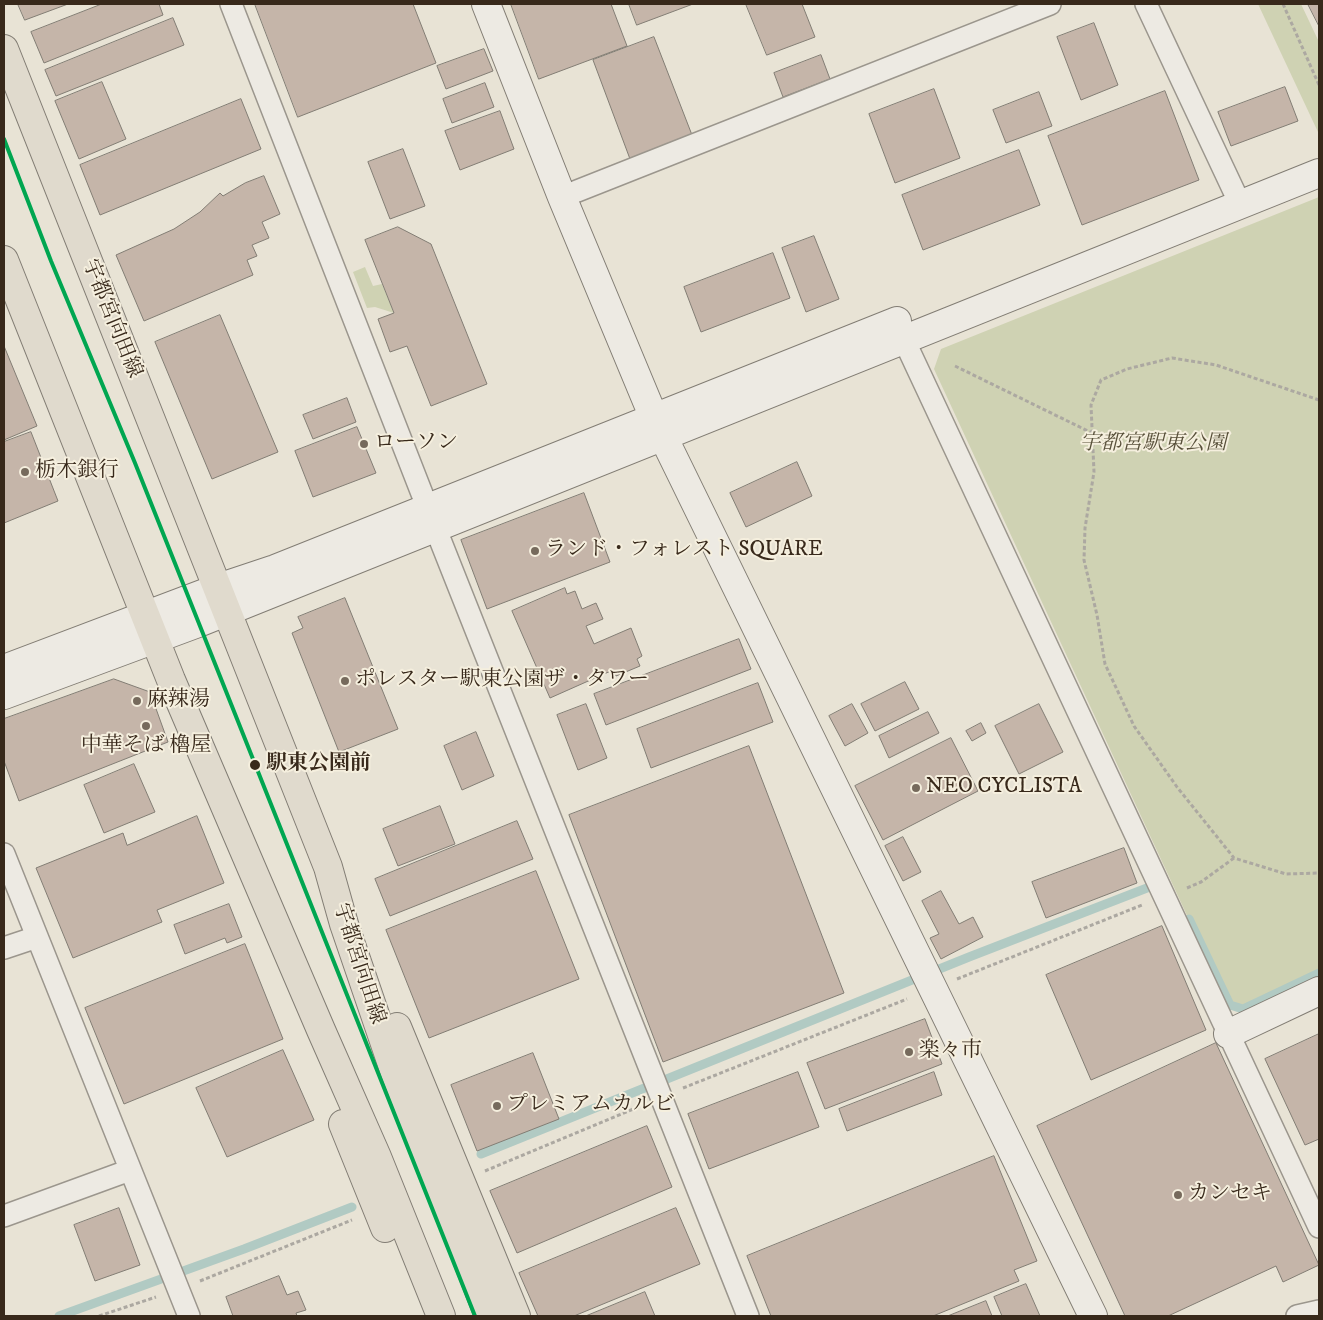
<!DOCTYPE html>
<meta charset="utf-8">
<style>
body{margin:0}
#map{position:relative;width:1323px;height:1320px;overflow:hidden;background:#e8e3d5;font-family:"IM FELL DW Pica",serif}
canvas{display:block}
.frame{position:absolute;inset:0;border:5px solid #38291b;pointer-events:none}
</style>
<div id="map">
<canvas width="1323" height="1320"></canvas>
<div class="frame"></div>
</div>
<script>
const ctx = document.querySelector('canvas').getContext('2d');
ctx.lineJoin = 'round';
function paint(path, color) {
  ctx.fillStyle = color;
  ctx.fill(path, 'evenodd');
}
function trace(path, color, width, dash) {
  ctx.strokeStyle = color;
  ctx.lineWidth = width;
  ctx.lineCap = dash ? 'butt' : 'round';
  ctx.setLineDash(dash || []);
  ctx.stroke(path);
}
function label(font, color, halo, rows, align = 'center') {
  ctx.font = font + ' "IM FELL DW Pica","Noto Serif JP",serif';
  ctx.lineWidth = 4;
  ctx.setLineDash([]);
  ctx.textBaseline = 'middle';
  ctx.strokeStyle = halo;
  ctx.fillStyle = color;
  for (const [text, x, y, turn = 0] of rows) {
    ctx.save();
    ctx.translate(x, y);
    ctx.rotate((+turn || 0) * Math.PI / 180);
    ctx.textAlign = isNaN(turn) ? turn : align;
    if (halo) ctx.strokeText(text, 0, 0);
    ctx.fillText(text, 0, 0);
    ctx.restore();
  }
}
paint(new Path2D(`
 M1258 4H1301L1319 42V131L1318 132Z
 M1319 197V971L1243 1007 1228 1004 934 369 941 349Z
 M365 267 373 286 382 284 394 313 375 307 367 308 353 272Z`), '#cfd2b3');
trace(new Path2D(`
 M1189 919 1230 1005 1243 1009 1319 973
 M481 1154 969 957 1147 888
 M59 1316 244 1249 352 1207`), '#b1cac3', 9);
const building = new Path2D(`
 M18 4H68L25 20Z
 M102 4H159L163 15 44 63 31 32Z
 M255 4H413L436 63 298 117Z
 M511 4H611L627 46 539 79Z
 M629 4H693L637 25Z
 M746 4H802L815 37 767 55Z
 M1308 4H1319V26Z
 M173 18 184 45 56 96 45 70Z
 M1094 23 1118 85 1081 100 1057 37Z
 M654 37 692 135 630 159 593 60Z
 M484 49 493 71 446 89 437 66Z
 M821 55 830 79 783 97 774 73Z
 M102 82 126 139 79 159 55 101Z
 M485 83 494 107 452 123 443 99Z
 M1285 87 1298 121 1231 146 1218 112Z
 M934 89 960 158 895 183 869 114Z
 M1165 91 1199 180 1082 225 1048 136Z
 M1039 92 1052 126 1006 143 993 110Z
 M241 99 261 149 100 215 80 165Z
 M500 111 514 149 460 170 445 131Z
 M403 149 425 206 390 219 368 162Z
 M1019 150 1040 205 923 250 902 195Z
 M264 176 280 214 262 222 269 238 252 245 257 256 247 260 253 275 144 321 116 255 174 229 200 212 220 193 223 196 245 183Z
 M398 227 431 244 487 384 431 406 407 346 390 352 378 319 394 313 365 240Z
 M814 236 839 299 806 312 782 248Z
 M773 253 790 298 701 332 684 287Z
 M220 315 278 452 212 479 155 342Z
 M4 346 37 426 4 440Z
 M347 398 356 422 313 439 303 415Z
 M357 427 376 473 313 497 295 451Z
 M31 432 58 501 4 523V442Z
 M797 462 812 496 746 527 730 493Z
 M584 493 610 562 487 609 461 540Z
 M565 588 567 594 575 591 582 609 596 603 603 619 586 626 594 644 631 628 642 656 637 659 640 666 616 676 613 670 550 698 512 611Z
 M345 598 398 729 339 752 292 633 303 628 298 617Z
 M739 639 751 669 606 725 594 694Z
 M114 679 150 692 168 742 19 801 4 761V719Z
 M905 682 919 709 875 731 861 704Z
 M758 683 773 722 651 768 637 729Z
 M586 704 607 758 578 770 557 715Z
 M852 704 868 733 845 746 829 716Z
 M1039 704 1063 752 1019 774 995 726Z
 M928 712 939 733 889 758 879 736Z
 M981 723 986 733 972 741 966 731Z
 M476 732 494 776 462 790 444 746Z
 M951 738 978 791 883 840 855 786Z
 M749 746 844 993 663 1062 569 815Z
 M134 764 155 812 104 833 84 785Z
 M440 806 455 844 398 866 383 829Z
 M197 816 224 883 157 910 162 922 73 958 36 868 123 833 127 845Z
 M517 821 533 859 390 916 375 879Z
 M903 837 921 872 903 881 885 846Z
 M1124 848 1137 883 1046 918 1032 882Z
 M536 871 579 979 429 1038 386 930Z
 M941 891 959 924 973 917 983 937 941 959 930 938 939 934 922 901Z
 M229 904 242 937 227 943 225 938 185 954 174 925Z
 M1162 926 1206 1030 1091 1080 1046 975Z
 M245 944 283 1039 124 1104 85 1008Z
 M925 1019 942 1064 825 1109 807 1063Z
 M1319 1034V1139L1305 1145 1265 1059Z
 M1216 1043 1319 1265 1283 1282 1276 1266 1168 1316H1125L1037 1126Z
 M283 1050 314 1120 227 1157 196 1088Z
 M533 1053 559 1119 477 1151 451 1085Z
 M798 1072 819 1127 709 1169 688 1114Z
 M934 1072 942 1095 847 1131 839 1109Z
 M647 1126 672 1187 517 1253 490 1191Z
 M994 1156 1037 1261 1014 1270 1019 1281 933 1316H771L747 1256Z
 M119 1208 140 1265 95 1281 74 1225Z
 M676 1208 700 1264 574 1316H538L519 1273Z
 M279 1276 287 1295 298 1291 306 1310 296 1313 297 1316H233L226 1297Z
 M1026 1284 1040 1316H1002L994 1297Z
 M645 1292 655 1316H586Z
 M986 1301 992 1316H948Z`);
paint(building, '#c5b5a9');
trace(building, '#827d74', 1);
const street = new Path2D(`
 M231 4 435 527 748 1316
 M1146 4 1240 204
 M562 197 1050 4
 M898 327 1319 1227
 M4 854 189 1316
 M4 948 37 937
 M4 1216 130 1170
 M1297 1316 1319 1311`);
const secondary = new Path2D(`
 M486 4 562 197 654 418 1093 1316
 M4 669 218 588 275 569 897 321
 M4 695 198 623 1319 173
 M1228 1034 1319 991`);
const primary = new Path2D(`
 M4 49 328 867 344 924 395 1073 489 1316
 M4 260 171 680 321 1030 377 1157 441 1316
 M397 1027 516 1316
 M343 1124 385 1228`);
trace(street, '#9b968d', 24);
trace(secondary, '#827d74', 30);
trace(primary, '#827d74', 30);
trace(new Path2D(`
 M1283 4 1319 85
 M955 366 1092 433
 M1319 400 1216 365 1172 358 1127 369 1101 380 1091 405 1094 472 1085 528 1084 560 1097 615 1105 664 1134 726 1177 787 1234 858 1286 874 1319 873
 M1187 888 1201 882 1234 858
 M957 979 1142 905
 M683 1088 907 999
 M485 1171 638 1107
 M200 1281 352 1220
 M99 1316 156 1297`), '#aca8a1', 3, [4, 2.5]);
trace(street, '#edeae3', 21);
trace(secondary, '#edeae3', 28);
trace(primary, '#e0dacd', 28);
trace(new Path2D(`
 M4 139 51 261 135 463 475 1316`), '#00a651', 4);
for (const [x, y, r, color] of [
 [364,444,5,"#766a5c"],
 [25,472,5,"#766a5c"],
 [535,551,5,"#766a5c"],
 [345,681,5,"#766a5c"],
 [137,701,5,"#766a5c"],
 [146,726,5,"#766a5c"],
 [255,765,6,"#38291b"],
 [916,788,5,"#766a5c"],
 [909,1052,5,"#766a5c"],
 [497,1106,5,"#766a5c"],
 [1178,1195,5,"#766a5c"]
]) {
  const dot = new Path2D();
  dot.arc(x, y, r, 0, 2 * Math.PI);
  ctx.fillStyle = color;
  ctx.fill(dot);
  trace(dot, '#f5efde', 2);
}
label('21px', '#38291b', '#f5efde', [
 ["宇都宮向田線",111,319,68],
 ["宇都宮向田線",358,964,72]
]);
label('21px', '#38291b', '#f5efde', [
 ["ローソン",374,444],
 ["栃木銀行",35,472],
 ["ランド・フォレスト SQUARE",545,551],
 ["ポレスター駅東公園ザ・タワー",355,681],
 ["麻辣湯",147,701],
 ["中華そば 櫓屋",146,747,"center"],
 ["NEO CYCLISTA",926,788],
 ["楽々市",919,1052],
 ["プレミアムカルビ",507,1106],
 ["カンセキ",1188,1195]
], 'left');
label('italic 21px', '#58503a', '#f5efde', [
 ["宇都宮駅東公園",1153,445]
]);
label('bold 21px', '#38291b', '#f5efde', [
 ["駅東公園前",266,765]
], 'left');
</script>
